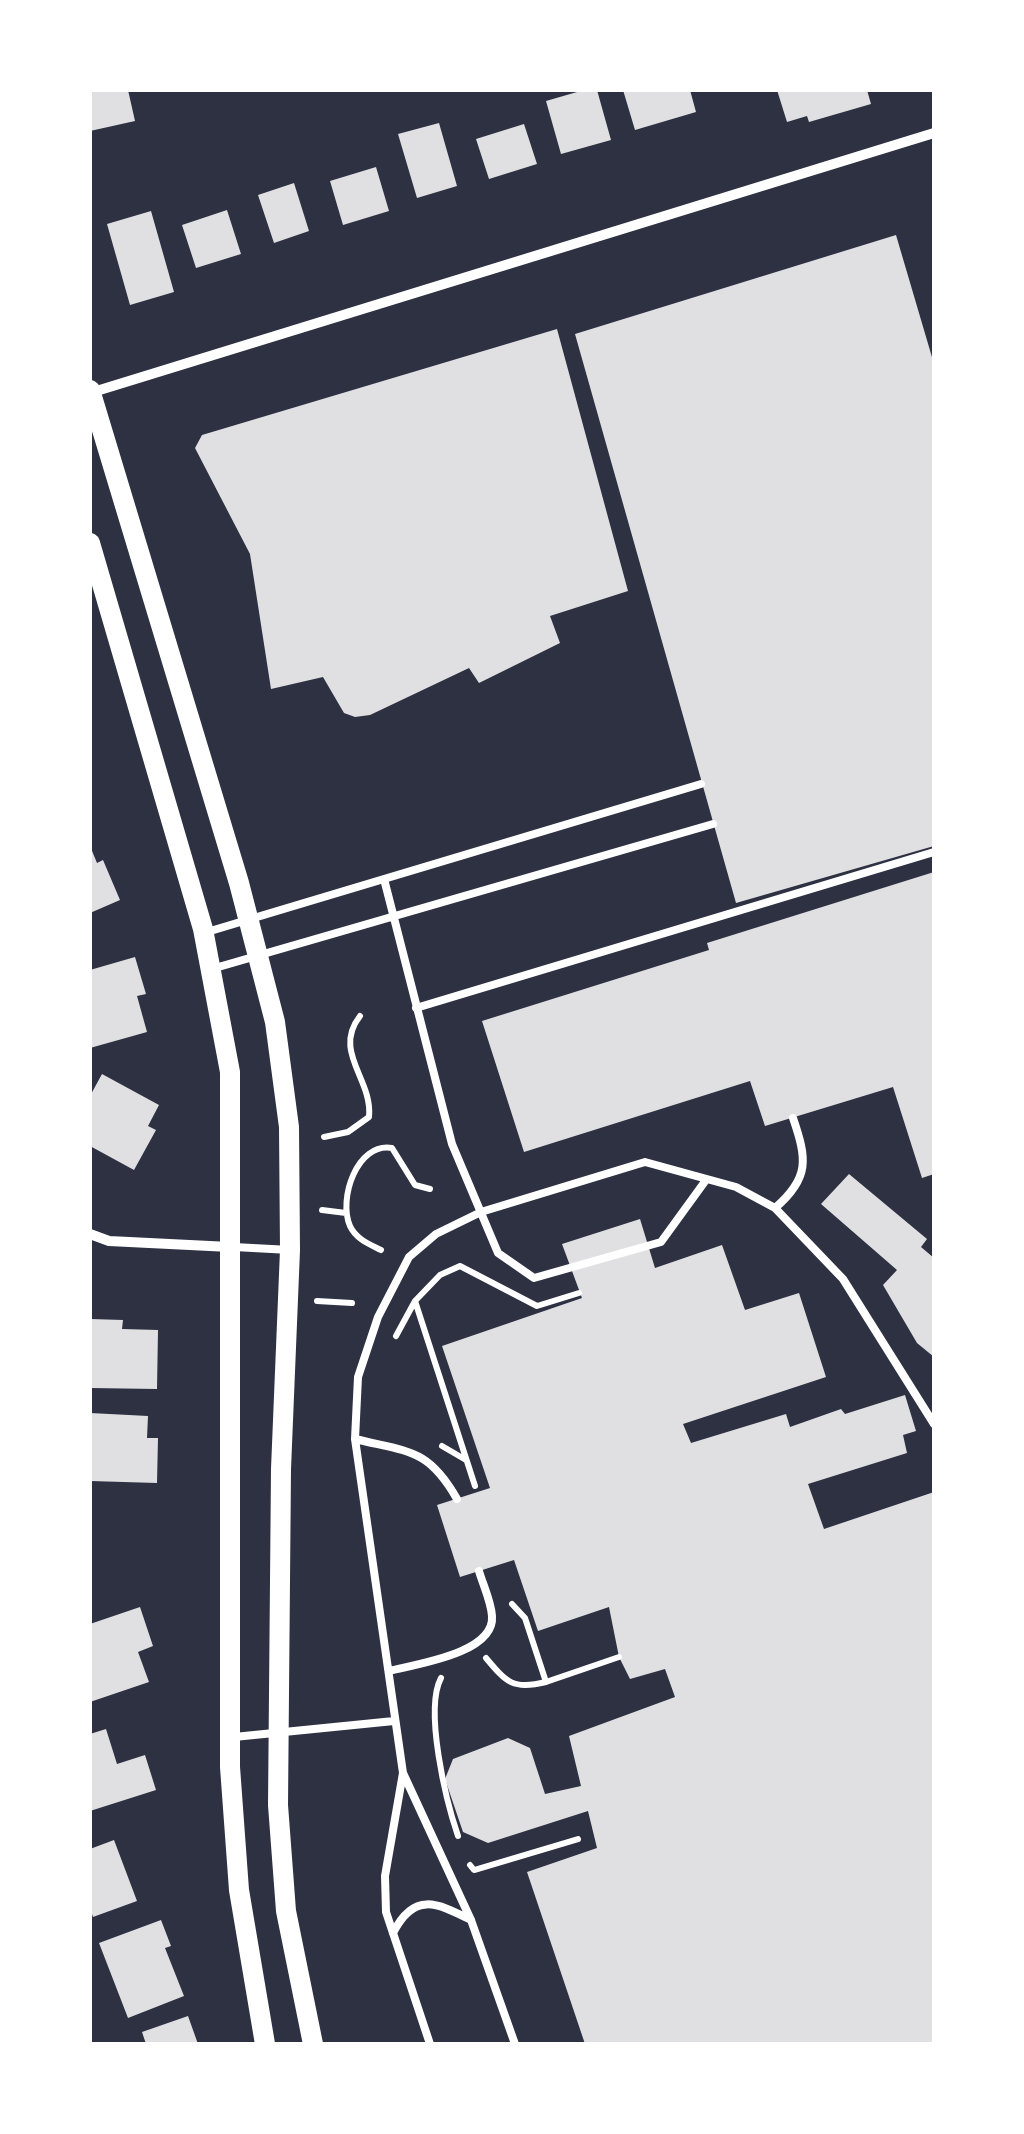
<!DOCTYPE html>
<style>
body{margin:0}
#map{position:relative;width:1024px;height:2134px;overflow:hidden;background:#2d3142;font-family:"IBM Plex Sans",sans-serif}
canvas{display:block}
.frame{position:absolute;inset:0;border:92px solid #fff;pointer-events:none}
</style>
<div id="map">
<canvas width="1024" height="2134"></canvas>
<div class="frame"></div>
</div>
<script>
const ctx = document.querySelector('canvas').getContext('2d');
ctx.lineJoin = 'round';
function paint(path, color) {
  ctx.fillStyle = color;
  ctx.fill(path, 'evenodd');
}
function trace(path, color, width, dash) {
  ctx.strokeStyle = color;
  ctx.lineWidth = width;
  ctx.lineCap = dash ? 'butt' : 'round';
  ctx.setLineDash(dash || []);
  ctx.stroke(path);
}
paint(new Path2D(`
 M90 90H128L135 121 90 131Z
 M584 90H597L611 140 561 154 546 101Z
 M623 90H690L696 112 635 130Z
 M777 90H867L871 104 809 122 807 116 787 122Z
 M439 123 457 186 417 198 398 134Z
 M524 124 537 164 489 179 476 139Z
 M376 167 389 211 343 225 330 181Z
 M294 183 309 231 274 243 258 195Z
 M227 210 241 254 196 268 182 225Z
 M151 211 174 292 130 305 107 224Z
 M896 235 934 364V846L736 903 575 334Z
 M557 329 628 591 550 616 560 643 479 683 469 668 370 715 355 717 344 713 323 677 271 689 250 554 195 448 202 435Z
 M90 846 97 863 103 860 120 900 90 913Z
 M934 872V1174L922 1178 893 1087 765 1126 750 1081 524 1152 482 1021 709 950 707 943Z
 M135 957 146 994 137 996 147 1032 90 1048V970Z
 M102 1074 159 1105 148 1126 156 1130 134 1170 90 1146V1096Z
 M849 1174 927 1239 921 1247 934 1258V1357L917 1343 883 1285 897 1270 821 1204Z
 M640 1219 655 1268 722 1245 745 1310 799 1293 826 1377 683 1424 691 1443 786 1414 790 1427 841 1409 845 1414 905 1395 916 1431 903 1435 907 1453 808 1484 824 1529 934 1492V2044H585L527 1872 597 1848 588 1811 488 1843 463 1832 445 1779 453 1759 508 1738 530 1748 545 1794 581 1786 569 1736 675 1697 665 1669 630 1679 619 1657 609 1607 538 1631 514 1560 460 1577 437 1505 490 1488 442 1346 582 1298 562 1244Z
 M90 1319 123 1320 122 1329 158 1330 157 1389 90 1388Z
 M90 1413 148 1416 147 1438H158L157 1483 90 1481Z
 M140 1607 153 1646 138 1652 149 1682 90 1702V1624Z
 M106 1729 117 1764 145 1755 156 1790 90 1811V1734Z
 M114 1840 137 1901 93 1917 90 1908V1849Z
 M161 1920 171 1946 165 1948 184 1996 128 2018 99 1943Z
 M188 2016 198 2044H146L142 2032Z`), '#e0e0e3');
trace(new Path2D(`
 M324 1137 348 1132 369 1117C373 1079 332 1052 360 1016
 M322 1210 346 1213
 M381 1250C369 1244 356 1239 350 1226 338 1199 357 1142 392 1148L415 1185 430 1189
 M317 1301 352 1303
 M396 1336 415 1301
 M442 1446 466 1460
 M475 1486 415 1301 440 1275 460 1266 537 1306 579 1293
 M512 1604 525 1618 546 1682 619 1657
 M486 1658C507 1683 513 1690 546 1682
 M441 1678C424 1710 446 1801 458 1836
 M470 1865 474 1870 578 1839`), '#fff', 6);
trace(new Path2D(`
 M384 879 452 1144 498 1253 534 1278 661 1242 706 1180
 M207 932 701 784
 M215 968 713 824
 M416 1008 934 852
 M775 1208C810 1178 807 1159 793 1118
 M234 1247 290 1250
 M355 1439C408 1452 428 1448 457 1499
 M389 1671C417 1664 495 1653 492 1616 491 1601 483 1585 479 1571
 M234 1737 394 1721
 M403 1773 385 1876 386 1912 430 2044
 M393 1933C414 1891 437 1903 471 1920
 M515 2044 471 1920 403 1773 355 1439 358 1377 378 1317 409 1257 436 1234 481 1212 645 1162 736 1187 775 1208 843 1279 934 1424`), '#fff', 8);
trace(new Path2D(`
 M90 393 934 133
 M90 1234 109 1241 230 1247`), '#fff', 10);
trace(new Path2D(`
 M90 390 239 883 275 1022 289 1127 290 1250 281 1469 278 1805 286 1911 313 2044
 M90 543 203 929 230 1072V1767L239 1890 265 2044`), '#fff', 20);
</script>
